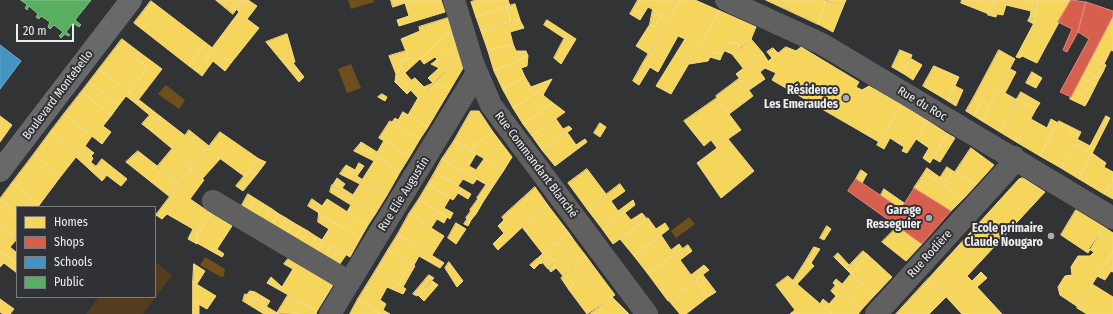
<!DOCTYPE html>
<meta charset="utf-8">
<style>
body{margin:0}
#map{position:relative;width:1113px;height:314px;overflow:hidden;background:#323334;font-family:"Fira Sans Condensed",sans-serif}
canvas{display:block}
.legend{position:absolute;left:16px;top:206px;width:140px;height:92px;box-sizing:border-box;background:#313235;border:1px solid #7c7c7f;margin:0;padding:5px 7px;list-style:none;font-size:12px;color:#ececee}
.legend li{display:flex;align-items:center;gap:8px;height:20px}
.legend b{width:20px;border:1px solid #7c7c7f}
.scale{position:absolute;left:16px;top:24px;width:58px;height:18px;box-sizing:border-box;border:2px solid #ececee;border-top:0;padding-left:5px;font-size:12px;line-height:14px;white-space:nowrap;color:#ececee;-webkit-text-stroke:3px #313235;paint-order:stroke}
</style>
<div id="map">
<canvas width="1113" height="314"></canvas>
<ul class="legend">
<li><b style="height:11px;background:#f6d55c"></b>Homes</li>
<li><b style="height:11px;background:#d6604d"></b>Shops</li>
<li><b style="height:11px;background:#4393c3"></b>Schools</li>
<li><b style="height:11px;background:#5aae61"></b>Public</li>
</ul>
<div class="scale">20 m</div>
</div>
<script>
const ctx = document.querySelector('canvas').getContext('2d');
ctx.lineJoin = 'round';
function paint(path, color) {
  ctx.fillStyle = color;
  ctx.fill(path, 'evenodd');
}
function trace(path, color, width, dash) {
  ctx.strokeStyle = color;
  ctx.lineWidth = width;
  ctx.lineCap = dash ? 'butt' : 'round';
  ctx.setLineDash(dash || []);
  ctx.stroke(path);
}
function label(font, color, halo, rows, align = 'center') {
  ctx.font = font + ' "Fira Sans Condensed",sans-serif';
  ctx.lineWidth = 4;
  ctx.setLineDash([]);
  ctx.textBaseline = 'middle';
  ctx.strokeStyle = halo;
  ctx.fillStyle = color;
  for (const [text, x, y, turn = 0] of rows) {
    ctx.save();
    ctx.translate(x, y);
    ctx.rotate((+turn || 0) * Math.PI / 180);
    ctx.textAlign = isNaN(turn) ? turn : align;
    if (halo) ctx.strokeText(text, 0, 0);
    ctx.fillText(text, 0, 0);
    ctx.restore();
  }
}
paint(new Path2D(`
 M155 262 172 275 143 314H86L99 297H155Z`), '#543d1e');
paint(new Path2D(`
 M348 0H373L374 2 351 9Z
 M351 64 361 88 347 93 338 69Z
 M166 85 185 100 179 109 158 94Z
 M689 217 695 224 676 238 671 231Z
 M205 257 225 269 224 276 221 277 200 265Z`), '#704f1f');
const homes = new Path2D(`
 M216 0H243L233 14Z
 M243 0H248L257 6 247 19 259 28 231 63 212 48 239 12 236 9Z
 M391 0H441L445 12 399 26 397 20 409 16 405 3 393 7Z
 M476 0H508L510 6 476 17 471 2Z
 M638 0H680L649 54 636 46 650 24 655 27 662 14 648 7 643 15 633 9Z
 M680 0H695L720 11 671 94 656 86 685 39 678 36 658 72 643 63Z
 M766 0H825L826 1 818 24Z
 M827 0H846L843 7Z
 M962 0H995L989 14 961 3Z
 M995 0H1039L1034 18 1030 17 1031 11 1006 5 1003 15 997 14 996 17 988 15Z
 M1039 0H1071L1037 63 1022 56 1020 58 1016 57 1035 21 1033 20Z
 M151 1 206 43 189 66 134 23Z
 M826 1 843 7 833 32 818 24Z
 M515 4 520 20 511 22 506 7Z
 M506 7 511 22 481 31 476 17Z
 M633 9 643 15 640 20 630 14Z
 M653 9 662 14 655 27 650 24Z
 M720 11 756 27 751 39 741 46 730 42 722 55 713 52 708 61 689 64Z
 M1113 16V51L1111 50 1104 64 1092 57Z
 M1030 17 1035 21 1034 24 1028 21Z
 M448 18 452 32 447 34 395 82 396 74 402 68 400 62 409 59 401 39 420 31 419 27Z
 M520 20 524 28 510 32 513 44 488 51 481 31Z
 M547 20 576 39 573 44 544 25Z
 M452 32 456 45 435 64 434 62 437 59 435 57 424 64 420 59 447 34Z
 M287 34 295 62 285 65 266 42Z
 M122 39 139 52 135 58 148 67 129 92 99 69Z
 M564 39 573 44 561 64 554 58Z
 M751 39 763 53 743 68 732 54Z
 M730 42 741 46 732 54 725 51Z
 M206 43 215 50 197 72 189 66Z
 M513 44 516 51H526L528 56 494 71 488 51Z
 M456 45 460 57 433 83 428 78 439 68 431 64 434 62 435 64Z
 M786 47 796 51 801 47 859 82 856 87 862 90 869 86 902 105 879 142 772 80 776 73 765 68 760 72 765 79 749 90 736 74 763 53 768 61Z
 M773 48 778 53 772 58 767 52Z
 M215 50 231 63 225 71 213 61 202 76 197 72Z
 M900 50 912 55 904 74 892 67Z
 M999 50 1015 59 990 106 974 97Z
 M406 51 409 59 400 62 402 68 396 74 389 56Z
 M139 52 162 69 139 99 129 92 148 67 135 58Z
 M713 52 722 55 720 60 710 57Z
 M528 56 527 66 521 68 525 77 503 90 494 71Z
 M460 57 463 68 450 90 435 82Z
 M1092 57 1106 65 1103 72 1088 64Z
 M910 58 922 65 913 80 904 74Z
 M293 63 304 77 299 82 285 65Z
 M643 63 650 67 639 85 633 81Z
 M1088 64 1103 72 1099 79 1085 71Z
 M934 66 959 77 948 101 923 86Z
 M99 69 138 99 135 103 126 96 119 105 89 82Z
 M1010 69 1016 72 1005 93 1017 100 1000 132 982 121Z
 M1085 71 1099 79 1096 85 1081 77Z
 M1032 72 1042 78 1036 88 1026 83Z
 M405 73 412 81 406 85 399 78Z
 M525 77 531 87 552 79 543 95 539 92 513 108 503 90Z
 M1081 77 1096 85 1093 91 1078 84Z
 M399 78 411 90 407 94 395 82Z
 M415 78 424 87 433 83 418 98 406 85Z
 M740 78 753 96 729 114 716 96Z
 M89 82 119 105 111 116 82 91Z
 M435 82 450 90 428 127 408 115 418 98Z
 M1078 84 1093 91 1089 99 1074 90Z
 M955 86 963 90 956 106 948 101Z
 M1074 90 1089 99 1085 106 1070 99Z
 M82 91 111 116 103 126 111 132 102 144 64 114Z
 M539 92 553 103 523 124 513 108Z
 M1021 92 1040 103 1036 109 1017 99Z
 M382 94 387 97 385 101 378 97Z
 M974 97 982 101 974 116 966 111Z
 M717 98 741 130 728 139 754 171 721 198 697 163 717 148 711 140 704 146 684 121Z
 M138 99 161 117 158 122 135 103Z
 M1017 99 1036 109 1018 143 1000 132Z
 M982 101 990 106 982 121 974 116Z
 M553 103 565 112 532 136 523 124Z
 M902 105 928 121 907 153 902 151 904 147 890 138 884 149 877 145Z
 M471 111H479L493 132 469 150 454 141Z
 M403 112 428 127 420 139 392 122 395 118 398 120Z
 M64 114 92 136 85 146 94 153 91 156 93 158 91 162 51 131Z
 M150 115 158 122 151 131 142 124Z
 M0 116 12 125 0 142Z
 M1106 116 1110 118 1079 179 1061 168 1074 144 1087 151Z
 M161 117 205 151 193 166 151 131Z
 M556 119 563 129 569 126 572 129 542 150 532 136Z
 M1031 119 1047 128 1051 119 1058 123 1040 156 1018 143Z
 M390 121 420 139 410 156 379 138Z
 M928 121 948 134 930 163 923 158 929 148 916 139Z
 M1059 121 1069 126 1070 131 1079 136 1061 168 1040 156Z
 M600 123 606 127 600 137 594 133Z
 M1069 126 1081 132 1079 136 1070 131Z
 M189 130 209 146 205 151 185 136Z
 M51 131 107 175 102 181 76 157 61 176 34 154Z
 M220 132 259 159 244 176 207 149Z
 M493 132 512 157 504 170 469 150Z
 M567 132 576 145 585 139 587 142 555 166 542 150Z
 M948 134 955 138 940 162 933 158Z
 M1077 139 1090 146 1087 151 1074 144Z
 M384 141 410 156 400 172 359 145 361 142 377 152Z
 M454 141 476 154 469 166 476 170 484 159 504 170 492 188 442 159Z
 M359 145 400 172 387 195 362 180 374 161 354 151Z
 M971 148 994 165 976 185 955 172Z
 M172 149 193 166 180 184 157 167Z
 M207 149 220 159 202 179 190 170Z
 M138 151 180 184 170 197 126 162Z
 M1092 153 1106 163 1104 167 1113 172V179L1104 194 1079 179Z
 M34 154 61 176 40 204 12 183Z
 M102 159 127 179 121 186 96 167Z
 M259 159 266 162 257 174 249 170Z
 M442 159 477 179 473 184 463 179 458 186 435 172Z
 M359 163 364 166 357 176 344 168 346 165 355 170Z
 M947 167 953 171 945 181 940 178Z
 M344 168 387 195 376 213 332 186 337 178 345 184 342 188 353 195 360 184 340 174Z
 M927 168 945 181 953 171 976 185 964 198 924 173Z
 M587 169 606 194 587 209 568 183Z
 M190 170 204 180 190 199 212 214 197 235V244L188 239 193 229 167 214 162 219 156 215Z
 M249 170 257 174 243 191 236 186Z
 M861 170 867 174 862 183 856 179Z
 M435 172 471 194 468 199 458 193 453 200 428 184Z
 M924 173 964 198 951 211 914 188Z
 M1023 178 1045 192 967 276 972 281 981 272 987 278 977 287 1002 314H962L929 278 1019 179Z
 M1113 179V199L1104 194Z
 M12 183 40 204 38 207H17V213L0 199Z
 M428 184 450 198 444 208 453 213 450 219 419 199Z
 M620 184 625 191 611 201 618 211 633 200 635 205 603 230 587 209Z
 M332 185 376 213 368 225 347 212 351 205 330 192Z
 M486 185 492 188 483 202 477 198Z
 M535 187 547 204 498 250 493 244 504 233 498 226 504 220 502 217Z
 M884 189 904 203 901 209 881 195Z
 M248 194 256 199 247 213 240 209Z
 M0 199 17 213V235L15 237 0 225Z
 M256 199 264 204 255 218 247 213Z
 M312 199 322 206 327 199 368 225 360 239 308 206Z
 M419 199 447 217 444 223 437 219 431 228 409 214Z
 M478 199 483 202 476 214 470 210Z
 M264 204 272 209 263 222 255 218Z
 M547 204 569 233 557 244 555 242 543 254 522 227Z
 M272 209 279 214 270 227 263 222Z
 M1076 210 1104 227 1088 253 1061 235Z
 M471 211 476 214 471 220 466 218Z
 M319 213 360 239 350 257 322 240 329 229 318 222Z
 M625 213 631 220 642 213 647 219 613 244 603 230Z
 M212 214 232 226 217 249 224 254 222 257 197 243V235Z
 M279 214 286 218 278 232 270 227Z
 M409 214 444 236 432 255 398 234Z
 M286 218 294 223 285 236 278 232Z
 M468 218 471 220 468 226 464 224Z
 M648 218 656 229 665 223 669 229 634 256 620 239Z
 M294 223 301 227 293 241 285 236Z
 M456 223 466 229 456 244 448 238Z
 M0 225 17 239 10 247 17 253V264L0 251Z
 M827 226 831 229 824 240 820 238Z
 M898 226 922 244 906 261 882 242Z
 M301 227 308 231 299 245 293 241Z
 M1104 227 1113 233V251L1078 307 1060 295 1058 287 1065 276 1072 275 1071 267 1078 256H1090L1094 252 1089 249Z
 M308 231 317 237 308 250 299 245Z
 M569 233 576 243 556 262 550 255 541 264 537 259 555 242 557 244Z
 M398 234 444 263 440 268 419 256 414 265 388 250Z
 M661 235 671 250 679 244 683 249 648 274 634 256Z
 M317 237 324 241 315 255 308 250Z
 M324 241 332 246 323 259 315 255Z
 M576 243 586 256 563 276 553 264Z
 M688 245 692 251 680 260 691 275 704 265 709 270 668 301 648 274Z
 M332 246 338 250 330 263 323 259Z
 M814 247 820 249 811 263 807 259Z
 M338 250 346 255 337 268 330 263Z
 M388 250 415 266 412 271 408 268 399 284 376 270Z
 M0 251 17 264V273L4 263 0 267Z
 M863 251 868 255 851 274 846 269Z
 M1113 251V272L1111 271 1105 280 1097 276Z
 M838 253 850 266 846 269 834 257Z
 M550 255 556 262 548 269 542 262Z
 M868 255 892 277 875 295 851 274Z
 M586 256 594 267 574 285 566 274Z
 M288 259 333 285 317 311 267 283 271 277 282 287 293 269 284 264Z
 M537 259 540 263 534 269 530 265Z
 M807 259 814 266 797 284 793 281Z
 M449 262 463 281 457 287 445 268Z
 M194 264 205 271 197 284 193 282Z
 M553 264 556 268 551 272 548 268Z
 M594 267 615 295 587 314 569 290Z
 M408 268 412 271 403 287 399 284Z
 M376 270 406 289 403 294 387 287 380 300 386 304 383 310 390 314H381L358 299Z
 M566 274 574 285 569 290 561 278Z
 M851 274 875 295 862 309 833 283 836 279 842 284Z
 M429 275 434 278 417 296 413 294Z
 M703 275 716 292 708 297 695 280Z
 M788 276 797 284 832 314H790L795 310 776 285Z
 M929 278 946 297 929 314H896Z
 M431 280 438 285 424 301 418 295Z
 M695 280 708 297 686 314H680L669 301Z
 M193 282 216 296 207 309 193 301Z
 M1092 284 1113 297V314H1087L1077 308Z
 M836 285 862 309 858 314H832L820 304 823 299 829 304 836 296 831 291Z
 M250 291 255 292 270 301 266 307 247 295Z
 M245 294 247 295 279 314H264L243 301Z
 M288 295 317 311 316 314 277 313Z
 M612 297 629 314H590Z
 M0 299 14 309 10 314H3L0 312Z
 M358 299 381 314H350Z
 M193 301 199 304V314H193Z`);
paint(homes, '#f6d55c');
trace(homes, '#f3dc88', 1);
const shops = new Path2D(`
 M1071 0 1086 2 1078 32 1067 52 1063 50 1072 29 1058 22Z
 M1086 2 1113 11V16L1071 97 1060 92 1089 39 1078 32Z
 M856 179 901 209 914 188 951 211 922 244 848 191Z`);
paint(shops, '#d6604d');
trace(shops, '#dd8a7d', 1);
const schools = new Path2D(`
 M0 45 21 61 0 89Z`);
paint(schools, '#4393c3');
trace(schools, '#76aed0', 1);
const public = new Path2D(`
 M21 0H91L75 20 81 25 79 27 73 23 66 32 70 35 68 36 65 34 61 38 59 36 63 32 54 25 50 29 48 27 50 22 41 16 39 19 36 17 38 14 29 6 27 10 25 8 27 5Z`);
paint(public, '#5aae61');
trace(public, '#86c18b', 1);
trace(new Path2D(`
 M454 0 473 63 491 105 647 314
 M726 0 822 44 1113 218
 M213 201 349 282
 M330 314 477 73
 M876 314 1007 170 1014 157`), '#606060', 22);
trace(new Path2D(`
 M0 171 131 0`), '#68696a', 22);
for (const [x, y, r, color] of [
 [846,98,4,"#ababad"],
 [929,218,4,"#ababad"],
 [1051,236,4,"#ababad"]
]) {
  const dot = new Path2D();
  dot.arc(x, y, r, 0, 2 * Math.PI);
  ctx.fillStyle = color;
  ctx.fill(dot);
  trace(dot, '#313235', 1.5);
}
label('bold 12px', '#ececee', '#313235', [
 ["Résidence",838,91],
 ["Les Emeraudes",838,105],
 ["Garage",921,211],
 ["Resseguier",921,225],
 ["Ecole primaire",1043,229],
 ["Claude Nougaro",1043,243]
], 'right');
label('12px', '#ececee', '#313235', [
 ["Boulevard Montebello",58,95,-53],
 ["Rue du Roc",922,104,31],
 ["Rue Commandant Blanché",536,165,53],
 ["Rue Elie Augustin",404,194,-58],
 ["Rue Rodière",930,254,-48]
]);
</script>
